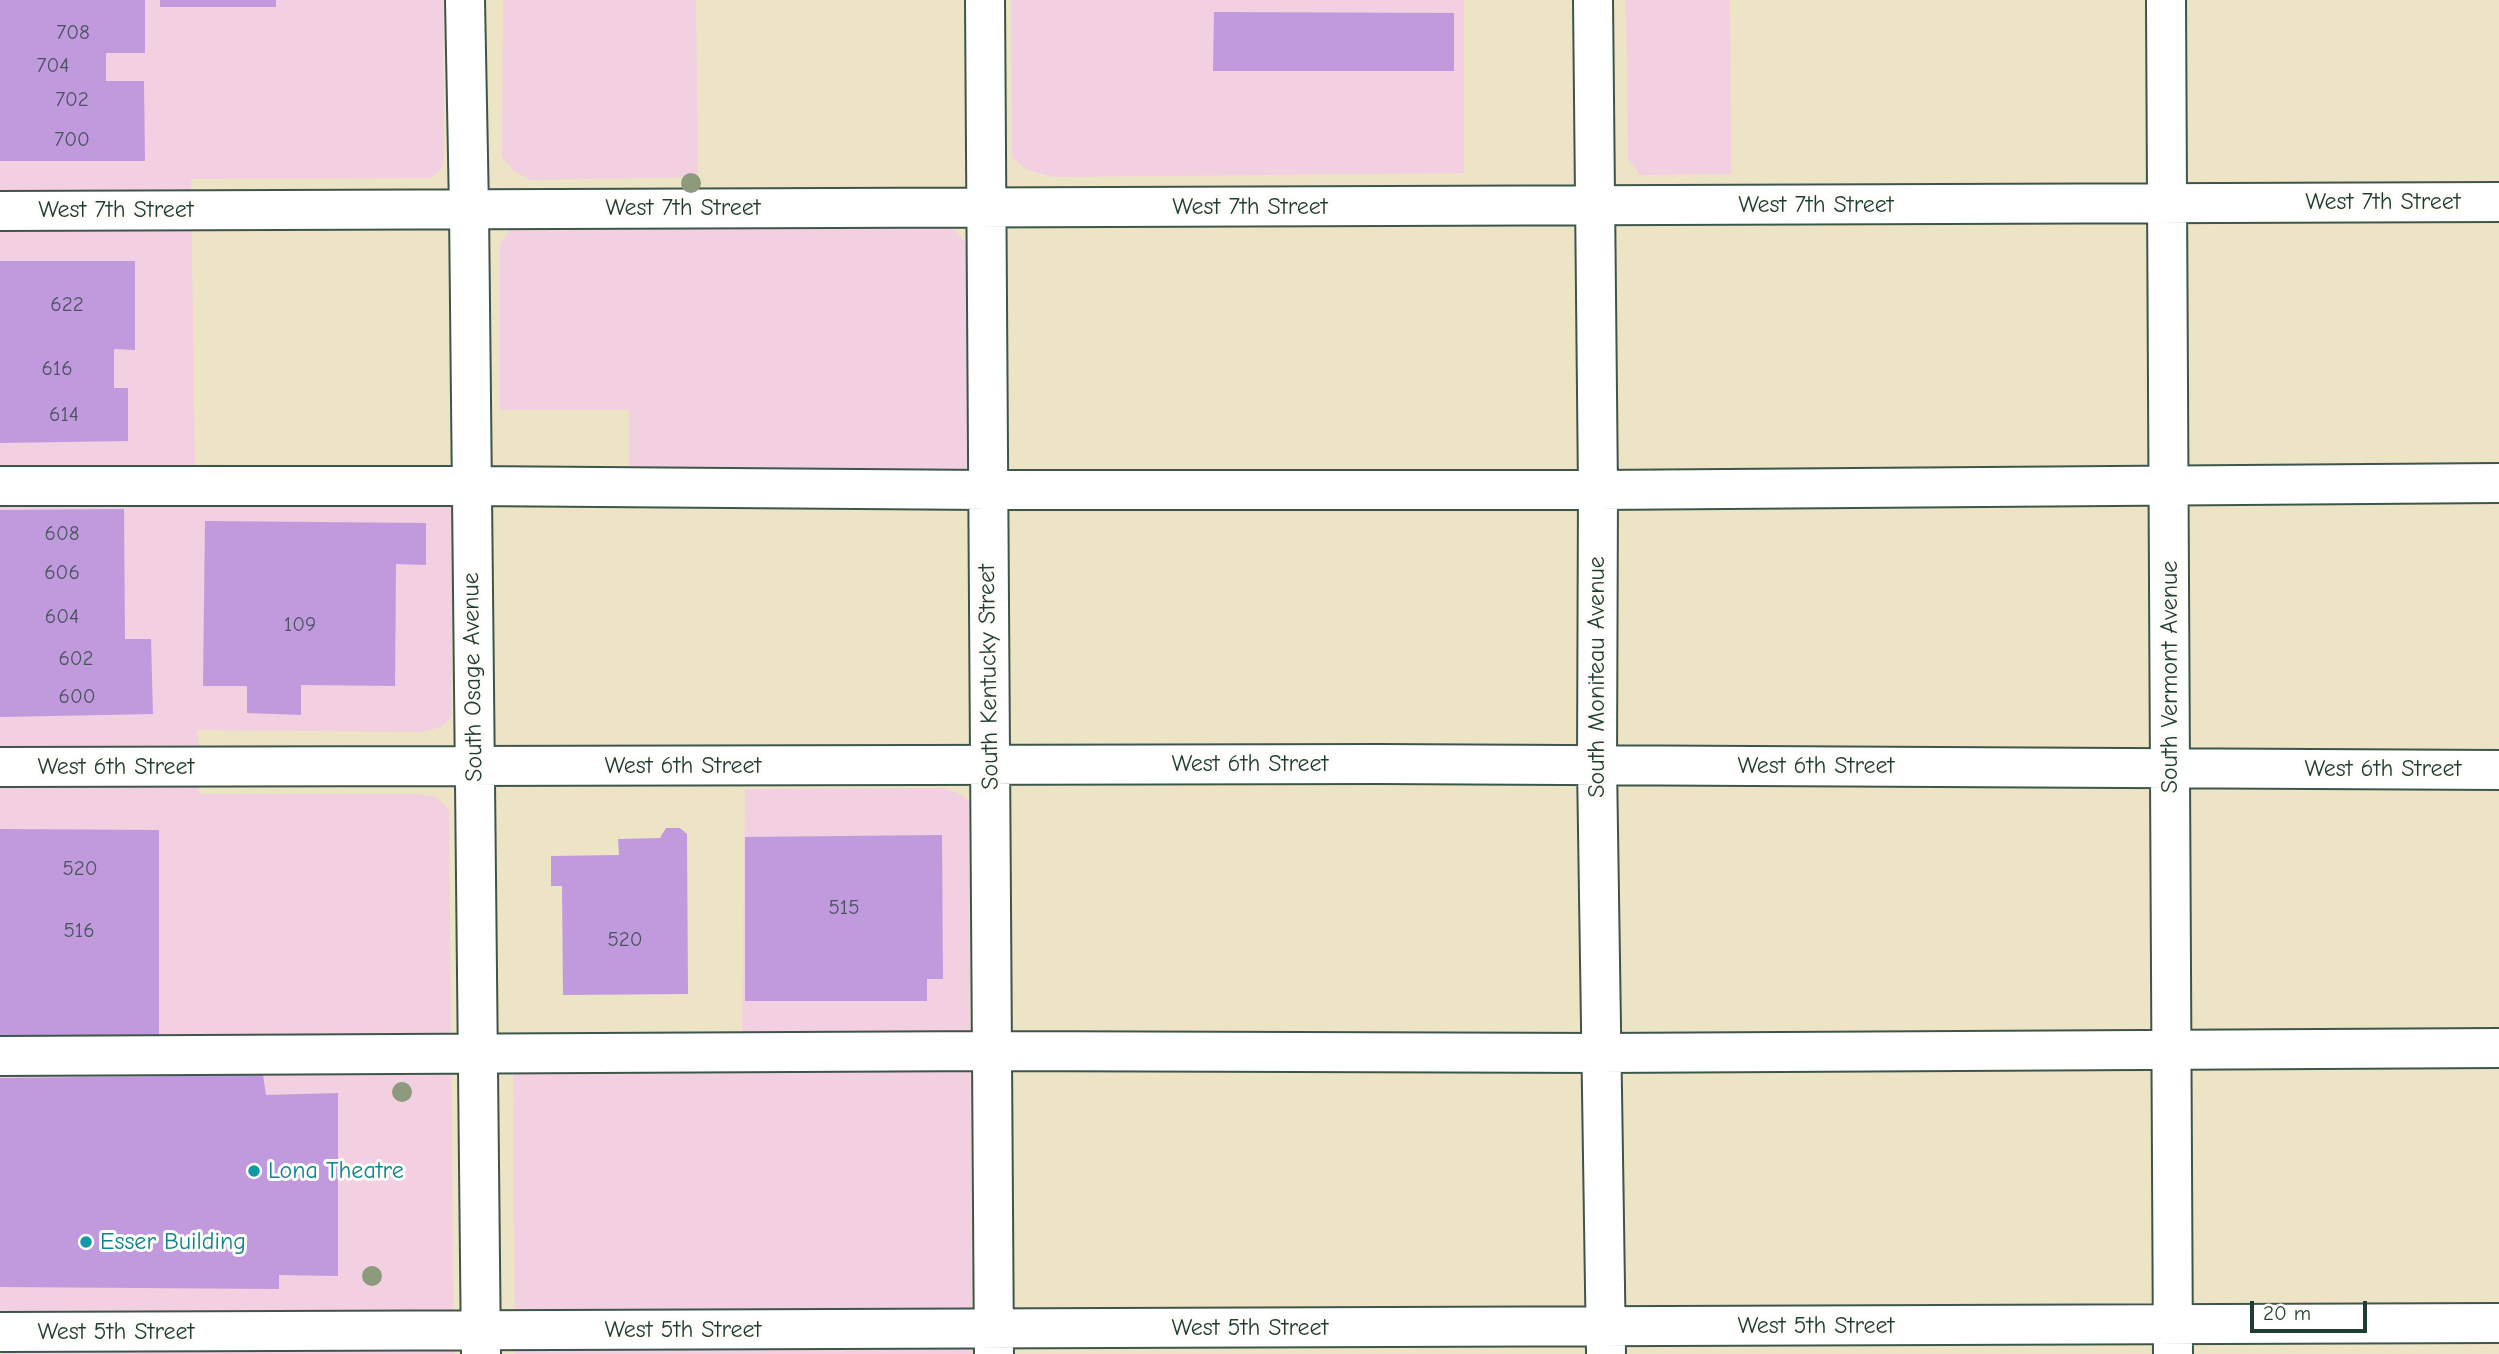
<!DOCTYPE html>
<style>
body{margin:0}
#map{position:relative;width:2499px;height:1354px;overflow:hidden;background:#ede4c6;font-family:"Comic Neue",sans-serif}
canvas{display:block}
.scale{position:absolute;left:2250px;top:1301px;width:117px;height:32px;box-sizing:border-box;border:4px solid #1f3d34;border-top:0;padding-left:9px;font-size:21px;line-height:24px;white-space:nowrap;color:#1f3d34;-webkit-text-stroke:5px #fdfcf7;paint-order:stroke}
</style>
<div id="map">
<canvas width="2499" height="1354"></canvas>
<div class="scale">20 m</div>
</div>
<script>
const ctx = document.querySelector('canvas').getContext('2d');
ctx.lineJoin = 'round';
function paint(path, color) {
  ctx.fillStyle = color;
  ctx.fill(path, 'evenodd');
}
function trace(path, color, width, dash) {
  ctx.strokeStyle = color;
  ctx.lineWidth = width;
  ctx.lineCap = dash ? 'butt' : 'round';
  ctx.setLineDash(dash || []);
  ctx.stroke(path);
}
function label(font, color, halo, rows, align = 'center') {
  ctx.font = font + ' "Comic Neue",sans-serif';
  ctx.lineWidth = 6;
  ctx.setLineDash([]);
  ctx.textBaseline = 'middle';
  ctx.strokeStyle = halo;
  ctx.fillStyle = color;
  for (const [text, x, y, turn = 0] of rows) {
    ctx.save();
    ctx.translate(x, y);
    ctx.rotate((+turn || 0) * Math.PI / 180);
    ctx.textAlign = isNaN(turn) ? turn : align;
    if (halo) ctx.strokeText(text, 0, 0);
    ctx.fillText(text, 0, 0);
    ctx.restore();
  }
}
paint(new Path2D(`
 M0 0H443L444 165 432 178 191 179 195 474H452V717L441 727 421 732 198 730 199 794H418L436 797 449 810 454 1354H3L2 1313H0Z
 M503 0H696L698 177 532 180 515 172 502 157Z
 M1011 0H1464V173L1053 177 1027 170 1012 157Z
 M1626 0H1730L1731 174 1640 175 1628 159Z
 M936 225 954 230 967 244 968 501 629 500V410H500V244L511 228Z
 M945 788 960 794 969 801 972 1354H515L513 1043H742L745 789Z`), '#f2cfe1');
paint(new Path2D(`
 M0 0H145V53H106V81H144L145 161H0Z
 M160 0H276V7H160Z
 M1214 12 1454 13V71H1213Z
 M0 261H135V350L114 349V388H128V441L0 443Z
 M124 509 125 639H151L153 714 0 717V510Z
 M205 521 426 523V565L396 564 395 686 301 685V715L247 713V686H203Z
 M666 828H680L687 834 688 994 563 995 562 886H551V856L619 855 618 839 660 838Z
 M0 829 159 830V1046H0Z
 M942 835 943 979H927V1001H745V837Z
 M263 1075 266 1095 338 1093V1276L279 1275V1289L0 1287V1078Z`), '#c199dd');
const minor = new Path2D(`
 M465 0 469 209 481 1354
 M985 0 994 1354
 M1593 0 1598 490 1597 765 1606 1352
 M2166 0 2173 1354
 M0 211 2499 202
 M0 486H471L987 490H1598L2499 483
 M0 767 1378 764 2499 770
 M0 1056 992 1051 1602 1053 2499 1048
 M0 1332 2499 1323`);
trace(minor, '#3e564a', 42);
trace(minor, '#fff', 38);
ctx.fillStyle = '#8d9a7d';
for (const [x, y] of [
 [691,183],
 [402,1092],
 [372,1276]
]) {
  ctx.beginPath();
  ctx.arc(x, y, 10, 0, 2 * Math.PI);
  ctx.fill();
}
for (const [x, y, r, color] of [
 [254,1171,7,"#0f9aa8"],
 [86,1242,7,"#0f9aa8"]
]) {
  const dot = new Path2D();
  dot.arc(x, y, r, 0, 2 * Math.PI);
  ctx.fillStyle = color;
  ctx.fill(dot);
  trace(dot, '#fdfcf7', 2.5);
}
label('21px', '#48545e', null, [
 ["708",73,33],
 ["704",53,66],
 ["702",72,100],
 ["700",72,140],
 ["622",67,305],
 ["616",57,369],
 ["614",64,415],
 ["608",62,534],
 ["606",62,573],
 ["604",62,617],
 ["109",300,625],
 ["602",76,659],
 ["600",77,697],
 ["520",80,869],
 ["515",844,908],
 ["516",79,931],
 ["520",625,940]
]);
label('24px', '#1f3d34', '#fdfcf7', [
 ["West 7th Street",2383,202],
 ["West 7th Street",1816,205],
 ["West 7th Street",1250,207],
 ["West 7th Street",683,208],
 ["West 7th Street",116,210],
 ["South Osage Avenue",473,677,-91],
 ["South Kentucky Street",989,677,-91],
 ["South Moniteau Avenue",1597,677,-90],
 ["South Vermont Avenue",2170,677,-90],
 ["West 6th Street",1250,764],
 ["West 6th Street",683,766],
 ["West 6th Street",1816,766],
 ["West 6th Street",116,767],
 ["West 6th Street",2383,769],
 ["West 5th Street",1816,1326],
 ["West 5th Street",1250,1328],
 ["West 5th Street",683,1330],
 ["West 5th Street",116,1332]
]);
label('24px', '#0d838f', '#fdfcf7', [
 ["Lona Theatre",268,1171],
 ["Esser Building",100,1242]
], 'left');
</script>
